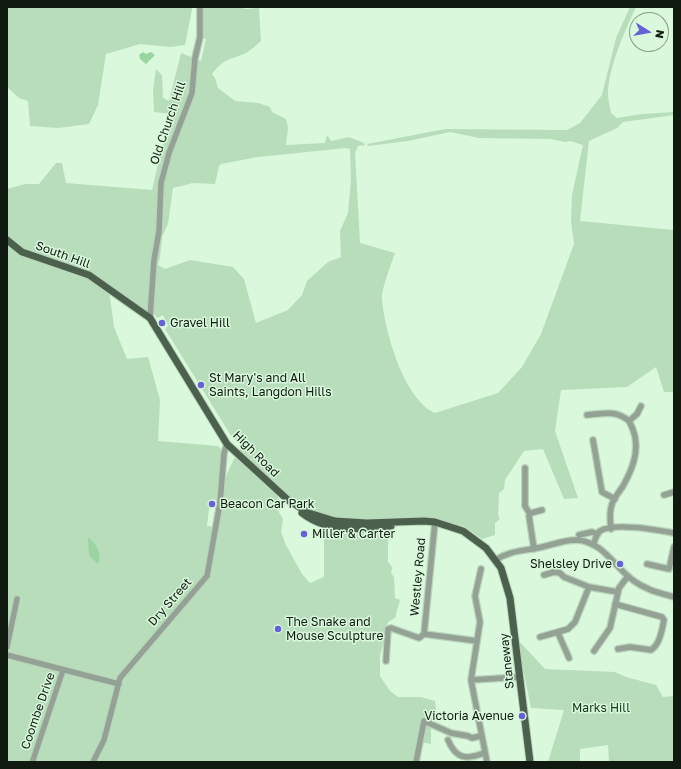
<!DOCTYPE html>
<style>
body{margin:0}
#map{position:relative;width:681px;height:769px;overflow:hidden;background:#daf8dc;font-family:"Golos Text",sans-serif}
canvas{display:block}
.frame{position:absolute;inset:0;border:8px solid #101a11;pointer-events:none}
.north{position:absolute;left:629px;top:12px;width:40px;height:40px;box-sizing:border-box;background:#daf8dc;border:1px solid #899f8b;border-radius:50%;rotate:101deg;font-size:11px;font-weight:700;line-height:16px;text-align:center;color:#101a11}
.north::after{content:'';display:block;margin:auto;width:14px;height:18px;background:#6660d9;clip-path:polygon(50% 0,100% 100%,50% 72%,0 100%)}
</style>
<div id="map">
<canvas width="681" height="769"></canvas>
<div class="frame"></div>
<div class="north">N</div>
</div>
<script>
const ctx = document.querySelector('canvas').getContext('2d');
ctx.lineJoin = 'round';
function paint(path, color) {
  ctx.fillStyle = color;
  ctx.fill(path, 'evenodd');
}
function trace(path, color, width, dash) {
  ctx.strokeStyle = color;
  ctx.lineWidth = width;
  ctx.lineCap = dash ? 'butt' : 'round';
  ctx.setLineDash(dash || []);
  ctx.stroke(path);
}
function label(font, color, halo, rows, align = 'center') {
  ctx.font = font + ' "Golos Text",sans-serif';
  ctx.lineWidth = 3;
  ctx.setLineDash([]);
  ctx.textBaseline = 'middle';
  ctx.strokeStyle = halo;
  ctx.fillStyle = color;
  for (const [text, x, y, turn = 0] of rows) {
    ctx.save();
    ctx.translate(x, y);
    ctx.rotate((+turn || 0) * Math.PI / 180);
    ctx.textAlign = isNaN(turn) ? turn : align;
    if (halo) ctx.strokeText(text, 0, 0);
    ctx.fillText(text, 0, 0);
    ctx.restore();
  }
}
paint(new Path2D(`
 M7 7H192V9L185 45 170 47 140 44 106 54 98 105 89 124 58 128 30 126 28 101 19 98 7 87Z
 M201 7H237L247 9 259 8 261 41C256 45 251 50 246 53 229 61 225 57 212 74L215 78 218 88 235 101 258 103 270 107 272 112 286 119 288 128 286 145 325 143 327 135 331 141 349 137 364 143 365 145 358 146 355 153 360 243 395 253C391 265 382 287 382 298 384 330 404 400 435 413L498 393 522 367 541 334 574 244 571 221 572 195 583 145 570 141 565 142 550 139 479 138 450 132 408 141 368 146 367 144 445 129 567 130 580 123 602 95 616 38 630 7H636C625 31 608 68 608 94 608 100 610 107 611 113L617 118 642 114 674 112V115L623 122 617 128 589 141 580 221 674 230V392H664L656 367 627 387 561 390 555 431 578 498 564 499 543 449 524 451 505 480 504 489 499 493 498 515 500 519 495 523V535L482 539 462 525 463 531 435 522 367 523 317 516 276 490 278 497 277 509 283 519 281 532 286 545 302 574 310 583 324 577V532L350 534 388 532V562L392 567 391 573 394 577 395 598 400 600 395 618 388 622 380 656V676L390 691 398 697H421L435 701 437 718 431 729V744L419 742 416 762H7V189L25 184H39L56 163H62L66 183 152 190C155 177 158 163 161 150 165 135 173 132 171 114L154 112 153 90 156 69 162 75 163 98 169 101 181 53 201 61 206 39 200 37ZM346 148 350 149 351 179 348 213 340 231 341 257 328 262 307 281 302 295 288 310 256 323 244 279 233 267 190 260 165 269 158 265 160 257 162 237 168 224 173 188 193 183 215 184 219 166 221 164 258 157ZM109 290 147 313 153 312 157 318 163 315 168 326 165 329 230 434 242 446C223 474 221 494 216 527L207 526 210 500H220L224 453 218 446 158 441 160 400 148 357 127 359 114 327Z
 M517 639 545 669 615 672 626 677 656 685 663 697 674 696V762H609L608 745 580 749V762H548L564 710 531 708Z`), '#b8ddbb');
paint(new Path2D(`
 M143 52 146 54 151 52 155 55 146 64 140 59 139 55Z
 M88 537C96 544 103 553 98 564L89 555Z`), '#9ad4a0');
const minor = new Path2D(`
 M150 318 154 260 159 231 161 183 169 153 192 93 195 58 200 37V7
 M587 415C603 414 615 409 629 421
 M593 440 602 492 615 499
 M525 468V506L530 514
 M664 495 674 492
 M611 529C610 521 609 512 612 504 614 498 619 492 623 486 635 465 642 443 629 421L637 414 641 406
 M579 535 592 532 598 534
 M593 545C595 541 596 534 600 531 614 522 658 530 674 533
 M534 549 529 516 531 513 542 510
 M496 560C508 551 523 551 537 548 550 546 562 540 576 540 603 541 614 567 634 581 646 590 660 593 674 597
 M647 564 669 569 674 547
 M481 569 475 596 480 622 471 680 487 762
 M544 575 554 572 560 573 564 577 589 587 618 592
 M615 604 662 617 664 620C662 630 660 644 651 650L630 647 618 649
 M558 633 569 658
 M424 634 435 522
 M540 637 568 629 575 622 589 587
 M7 647 17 599
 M594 651 610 628 619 588 628 576
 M7 655 119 684
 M386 661 388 629 391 628 419 638 424 634 477 641
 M471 680 520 677
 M448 740C456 759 466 760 484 753
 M33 760 63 670
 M93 762 104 740 120 678 207 576 220 503 224 453 227 444
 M416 762 424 721 451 733 468 736 472 738 481 736`);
const major = new Path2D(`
 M7 240 22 252 89 275 150 318 227 444 288 500 309 513 335 521 367 523 424 521 435 522 463 531 486 548 501 568 510 598 530 762
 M302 513C328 533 361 530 391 526`);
trace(minor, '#bad4bc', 8);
trace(major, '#bad4bc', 9);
trace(minor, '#94a195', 5.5);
trace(major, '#4b614d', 7);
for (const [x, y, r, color] of [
 [162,323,4,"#6660d9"],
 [201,385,4,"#6660d9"],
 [212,504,4,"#6660d9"],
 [304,534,4,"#6660d9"],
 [620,564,4,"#6660d9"],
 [278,629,4,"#6660d9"],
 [522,716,4,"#6660d9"]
]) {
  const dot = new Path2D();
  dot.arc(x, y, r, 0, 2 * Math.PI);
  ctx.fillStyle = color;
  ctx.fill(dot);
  trace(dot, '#daf8dc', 1.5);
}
label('12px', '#101a11', '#daf8dc', [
 ["Old Church Hill",168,123,-71],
 ["South Hill",63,255,20],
 ["High Road",256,454,45],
 ["Westley Road",418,577,-85],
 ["Dry Street",170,602,-49],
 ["Staneway",507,661,-96],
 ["Coombe Drive",38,711,-71]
]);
label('12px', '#101a11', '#daf8dc', [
 ["Gravel Hill",170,323],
 ["St Mary's and All",209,378],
 ["Saints, Langdon Hills",209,392],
 ["Beacon Car Park",220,504],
 ["Miller & Carter",312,534],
 ["Shelsley Drive",612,564,"right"],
 ["The Snake and",286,622],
 ["Mouse Sculpture",286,636],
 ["Victoria Avenue",514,716,"right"]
], 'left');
label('12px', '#0e3817', '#daf8dc', [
 ["Marks Hill",601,708]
]);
</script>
